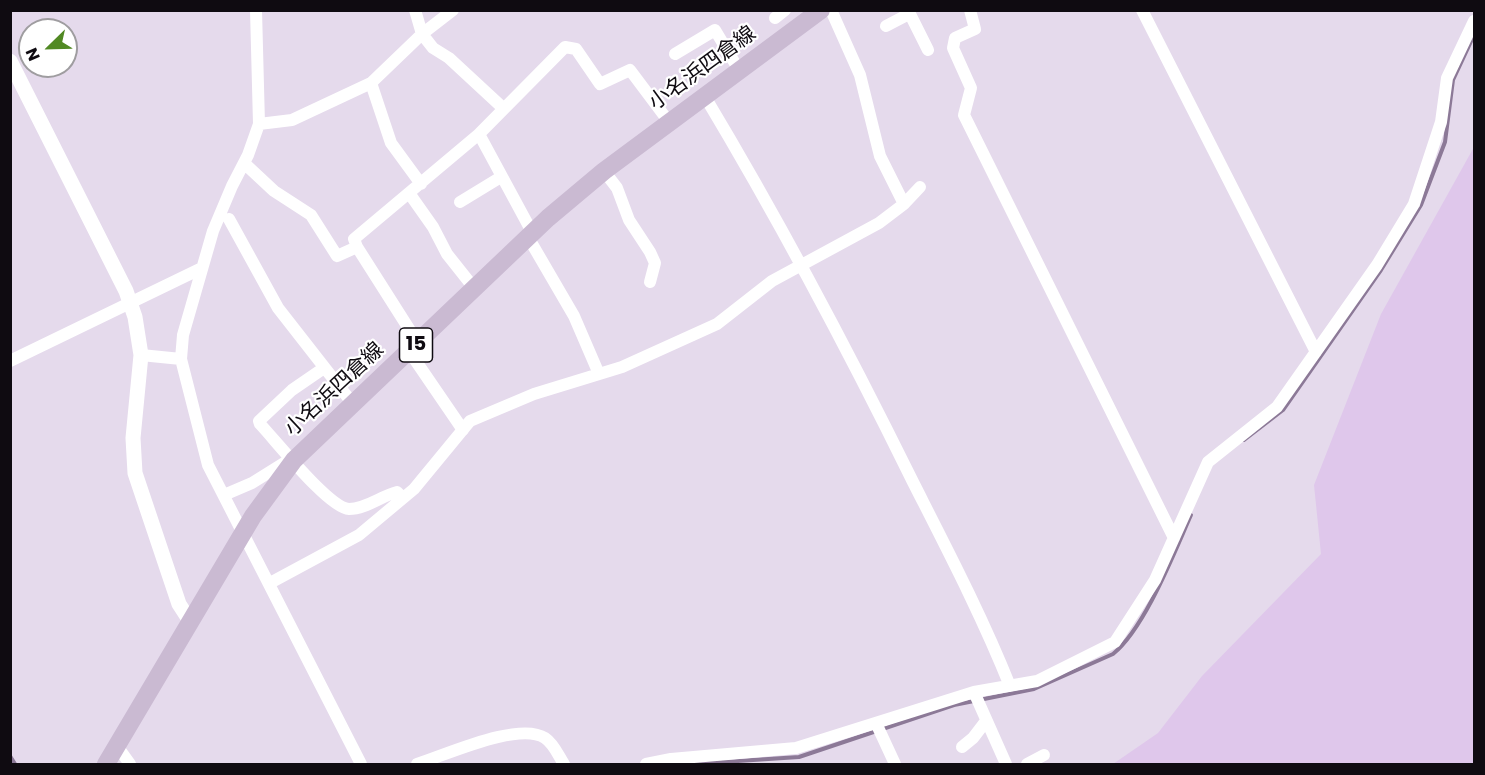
<!DOCTYPE html>
<meta charset="utf-8">
<style>
body{margin:0}
#map{position:relative;width:1485px;height:775px;overflow:hidden;background:#e5daec;font-family:Poppins,sans-serif}
canvas{display:block}
.frame{position:absolute;inset:0;border:12px solid #0f0b11;pointer-events:none}
.north{position:absolute;left:18px;top:18px;width:60px;height:60px;box-sizing:border-box;background:#fff;border:2px solid #9f9da0;border-radius:50%;rotate:247deg;font-size:16px;font-weight:700;line-height:24px;text-align:center;color:#0f0b11}
.north::after{content:'';display:block;margin:auto;width:21px;height:27px;background:#518923;clip-path:polygon(50% 0,100% 100%,50% 72%,0 100%)}
</style>
<div id="map">
<canvas width="1485" height="775"></canvas>
<div class="frame"></div>
<div class="north">N</div>
</div>
<script>
const ctx = document.querySelector('canvas').getContext('2d');
ctx.lineJoin = 'round';
function paint(path, color) {
  ctx.fillStyle = color;
  ctx.fill(path, 'evenodd');
}
function trace(path, color, width, dash) {
  ctx.strokeStyle = color;
  ctx.lineWidth = width;
  ctx.lineCap = dash ? 'butt' : 'round';
  ctx.setLineDash(dash || []);
  ctx.stroke(path);
}
function label(font, color, halo, rows, align = 'center') {
  ctx.font = font + ' Poppins,"Noto Sans JP",sans-serif';
  ctx.lineWidth = 4.5;
  ctx.setLineDash([]);
  ctx.textBaseline = 'middle';
  ctx.strokeStyle = halo;
  ctx.fillStyle = color;
  for (const [text, x, y, turn = 0] of rows) {
    ctx.save();
    ctx.translate(x, y);
    ctx.rotate((+turn || 0) * Math.PI / 180);
    ctx.textAlign = isNaN(turn) ? turn : align;
    if (halo) ctx.strokeText(text, 0, 0);
    ctx.fillText(text, 0, 0);
    ctx.restore();
  }
}
paint(new Path2D(`
 M1474 147V764H1113L1158 733 1202 676 1321 554 1314 485 1381 314Z`), '#dfc7eb');
trace(new Path2D(`
 M1244 440 1283 410 1381 270 1421 205 1445 142 1453 80 1474 35
 M10 756 15 764
 M692 764 799 757 954 705 1034 689 1113 654C1145 628 1174 553 1191 515`), '#8c7997', 4);
trace(new Path2D(`
 M256 10 259 124 248 155 232 186 213 231 183 335 181 359 208 465 361 764
 M415 10 422 34 433 48 449 58 503 108
 M831 10 860 75 880 156 904 204
 M908 10 928 50
 M970 10 975 29 955 38 953 48 971 88 964 115 1174 538
 M1142 10 1316 352
 M775 18 785 10
 M886 26 909 14
 M675 54 715 30 739 70
 M371 83 391 143 421 184
 M704 95C779 220 848 350 913 482 947 549 982 616 1010 686
 M259 124 292 120 371 83 422 34 453 10
 M244 163 274 191 311 215 337 256 357 247
 M604 171 617 188 629 220 650 252 655 263 650 282
 M409 193 433 227 447 254 474 288
 M460 202 501 177
 M229 219 278 308 353 404
 M532 232 479 134 565 47 576 49 600 84 630 70 669 122
 M528 237 574 316 599 374
 M418 343 357 247 354 239 479 134
 M409 351 463 430
 M141 355 181 359
 M10 361 200 269
 M324 368 292 390 259 421 260 424C277 442 329 508 349 509 366 509 381 496 397 492L403 498
 M224 495 252 483 292 458
 M270 583 359 535 414 489 470 421 534 394 622 367 717 324 772 281 879 223 904 204 920 187
 M974 692 1006 764
 M876 723 895 764
 M117 746 130 764
 M962 747 973 738 986 721
 M417 764C446 755 519 721 545 738 554 744 558 755 564 764
 M646 764 671 759 796 748 974 692 1037 681 1115 642 1155 580 1208 462 1277 407 1377 265 1414 204 1441 122 1447 78 1474 21
 M1027 764 1044 755`), '#fff', 12);
trace(new Path2D(`
 M10 61 126 291 135 317 141 355 133 438 135 473 179 604 190 621`), '#fff', 15);
trace(new Path2D(`
 M106 764 253 516 294 460 548 218 604 171 821 10`), '#cabad2', 18);
for (const [x, y, w] of [
 [416,345,33]
]) {
  const box = new Path2D();
  box.roundRect(x - w / 2, y - 17, w, 34, 4.5);
  ctx.fillStyle = '#fff';
  ctx.fill(box);
  trace(box, '#0f0b11', 1.5);
}
label('bold 20px', '#0f0b11', null, [
 ["15",416,345]
]);
label('21px', '#0f0b11', '#fff', [
 ["小名浜四倉線",703,69,-36],
 ["小名浜四倉線",335,390,-43]
]);
</script>
